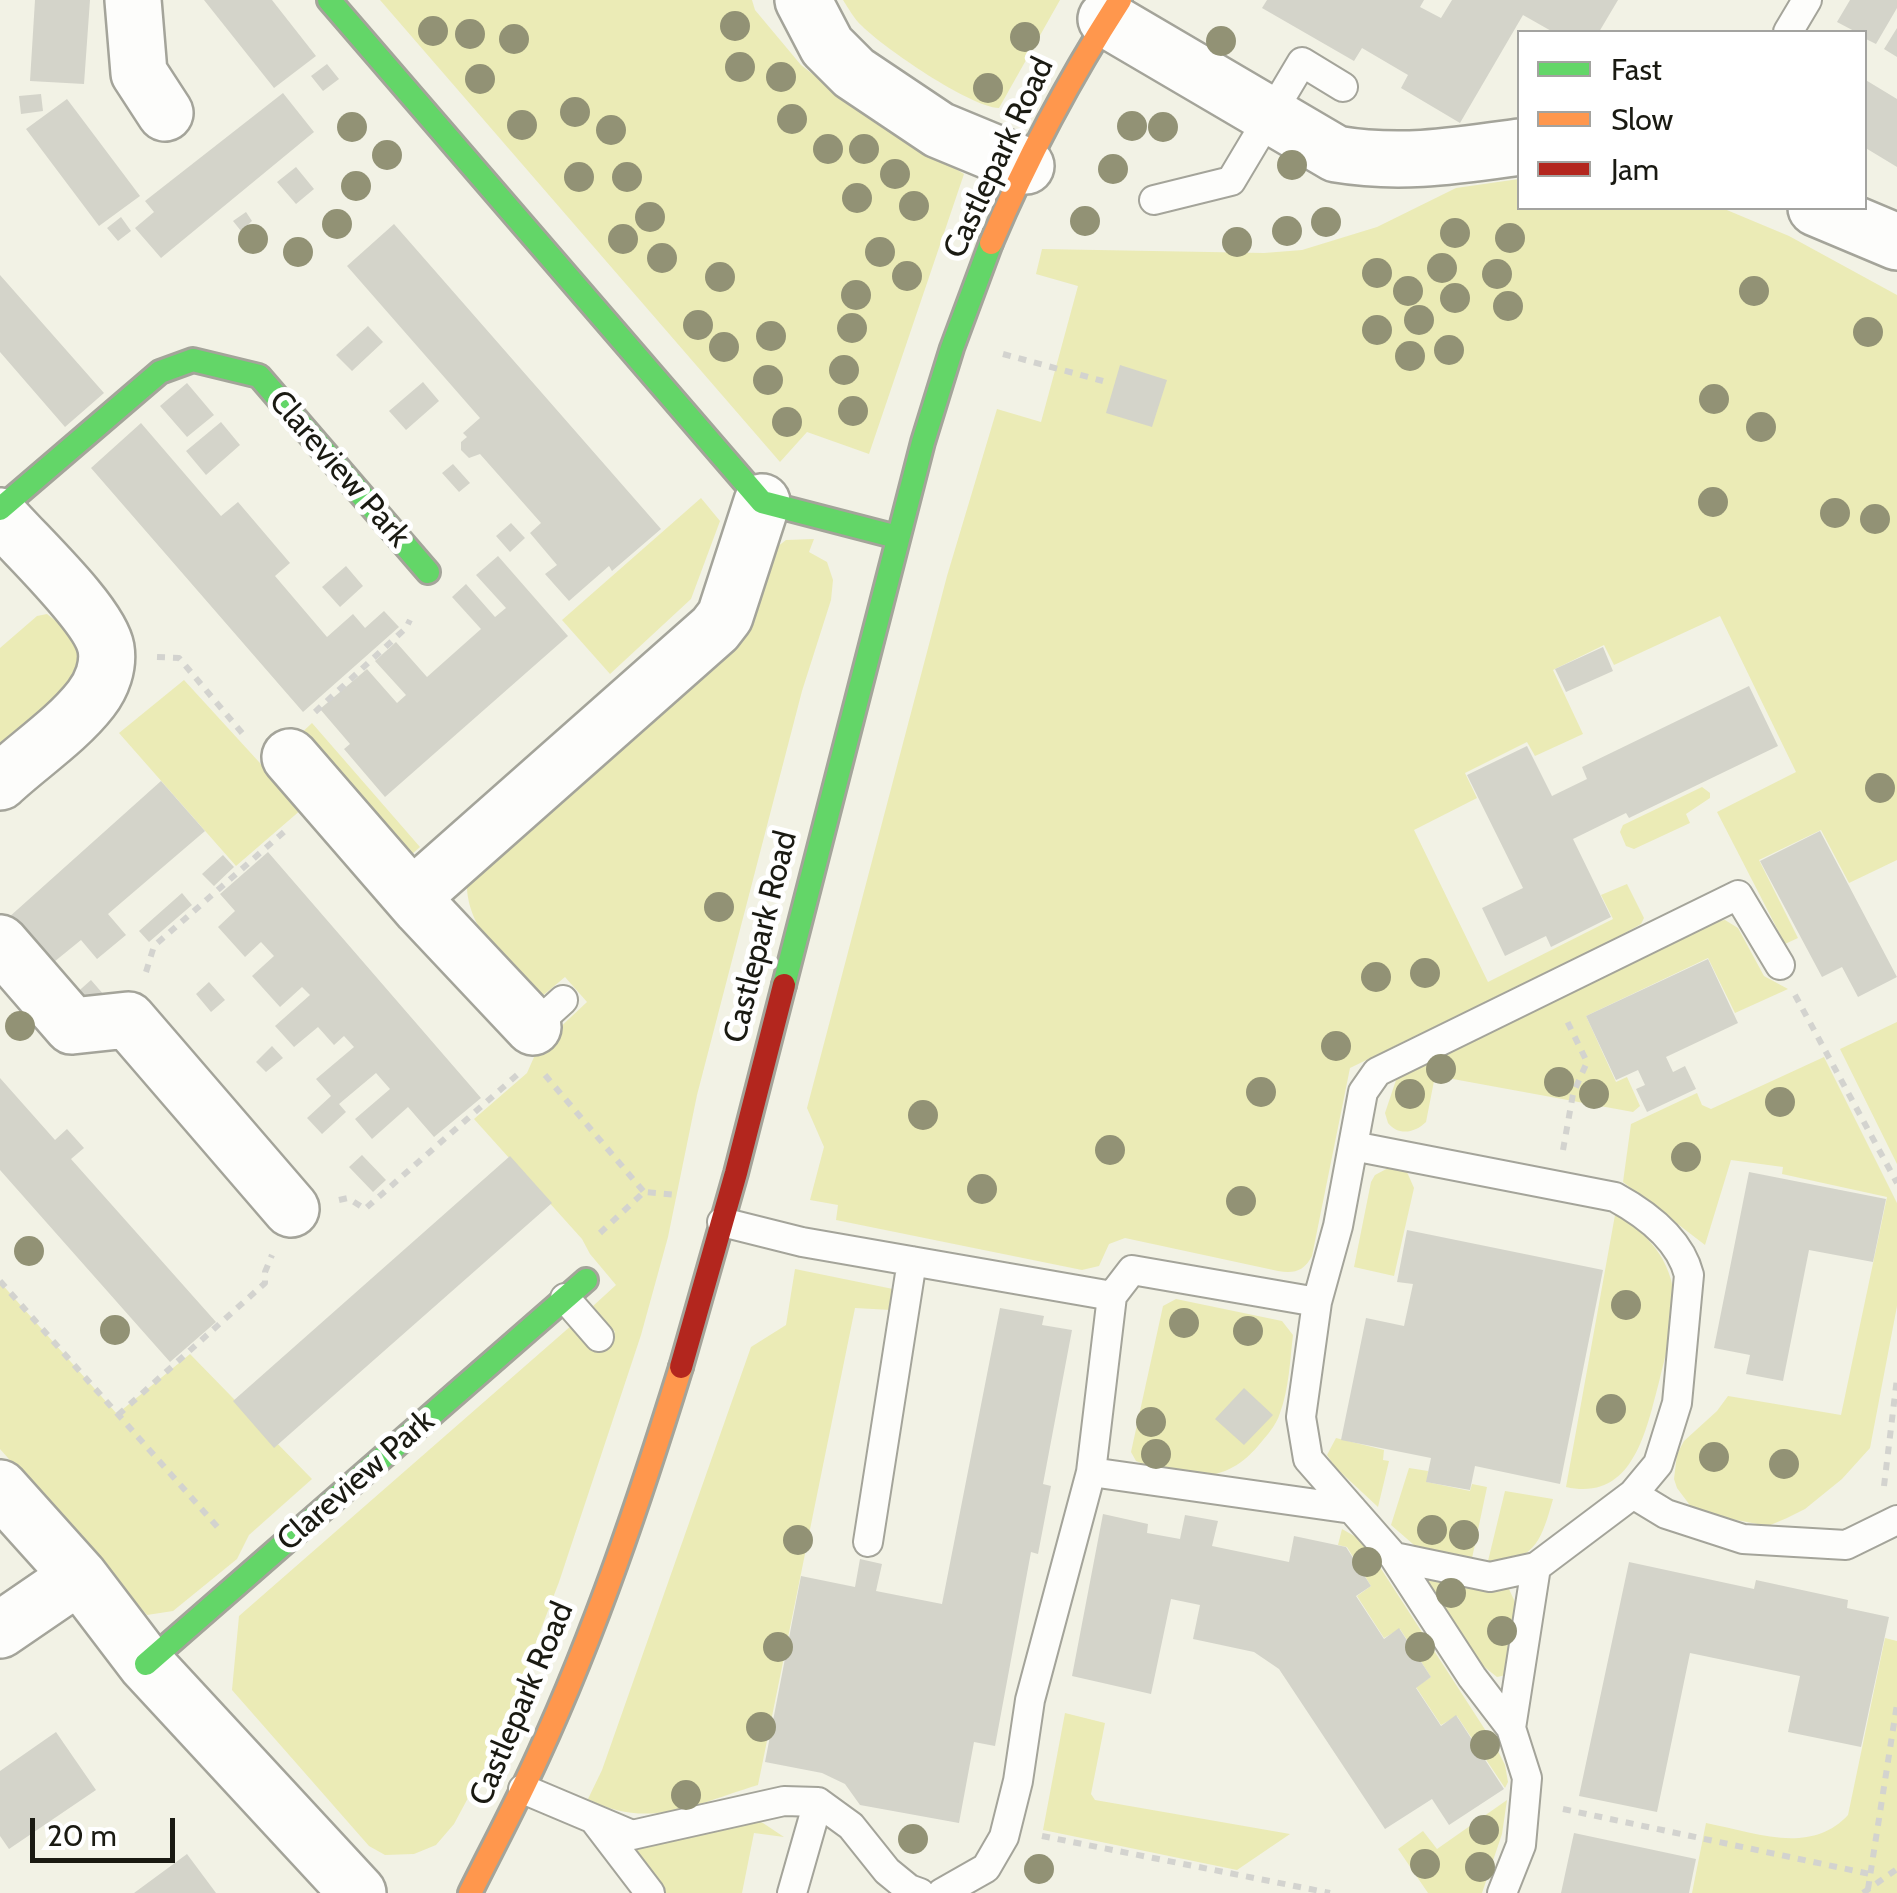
<!DOCTYPE html>
<style>
body{margin:0}
#map{position:relative;width:1897px;height:1893px;overflow:hidden;background:#f2f2e5;font-family:Cabin,sans-serif}
canvas{display:block}
.legend{position:absolute;left:1517px;top:30px;width:350px;height:180px;box-sizing:border-box;background:#fff;border:2px solid #a3a3a0;margin:0;padding:12px 18px;list-style:none;font-size:30px;color:#1a1a12}
.legend li{display:flex;align-items:center;gap:20px;height:50px}
.legend b{width:50px;border:2px solid #a3a3a0}
.scale{position:absolute;left:30px;top:1818px;width:145px;height:45px;box-sizing:border-box;border:5px solid #1a1a12;border-top:0;padding-left:12px;font-size:30px;line-height:35px;white-space:nowrap;color:#1a1a12;-webkit-text-stroke:8px #fff;paint-order:stroke}
</style>
<div id="map">
<canvas width="1897" height="1893"></canvas>
<ul class="legend">
<li><b style="height:12px;background:#63d668"></b>Fast</li>
<li><b style="height:12px;background:#ff974d"></b>Slow</li>
<li><b style="height:12px;background:#b3261e"></b>Jam</li>
</ul>
<div class="scale">20 m</div>
</div>
<script>
const ctx = document.querySelector('canvas').getContext('2d');
ctx.lineJoin = 'round';
function paint(path, color) {
  ctx.fillStyle = color;
  ctx.fill(path, 'evenodd');
}
function trace(path, color, width, dash) {
  ctx.strokeStyle = color;
  ctx.lineWidth = width;
  ctx.lineCap = dash ? 'butt' : 'round';
  ctx.setLineDash(dash || []);
  ctx.stroke(path);
}
function label(font, color, halo, rows, align = 'center') {
  ctx.font = font + ' Cabin,sans-serif';
  ctx.lineWidth = 10;
  ctx.setLineDash([]);
  ctx.textBaseline = 'middle';
  ctx.strokeStyle = halo;
  ctx.fillStyle = color;
  for (const [text, x, y, turn = 0] of rows) {
    ctx.save();
    ctx.translate(x, y);
    ctx.rotate((+turn || 0) * Math.PI / 180);
    ctx.textAlign = isNaN(turn) ? turn : align;
    if (halo) ctx.strokeText(text, 0, 0);
    ctx.fillText(text, 0, 0);
    ctx.restore();
  }
}
paint(new Path2D(`
 M380 0H752L755 10 801 65 856 108 964 174 869 454 807 432 780 462Z
 M843 0H1060L999 108C970 107 884 48 862 26 854 19 849 9 843 0Z
 M1519 179 1520 208H1722L1789 236 1897 295V860L1849 883 1821 830 1759 860 1798 938 1785 944 1717 812 1796 772 1720 616 1614 665 1604 645 1553 670 1583 734 1535 756 1527 742 1465 773 1477 798 1414 830 1488 982 1613 919 1601 895 1627 884 1644 918 1641 924 1620 936 1350 1068 1312 1256C1304 1271 1294 1274 1278 1271L1125 1238 1109 1244 1099 1266 1082 1270 836 1220 838 1205 810 1200 824 1147 807 1108 947 576 997 409 1041 422 1078 286 1036 274 1042 249 1264 253 1302 250 1377 227 1456 188Z
 M701 498 720 521 691 599 610 674 562 620Z
 M814 539 809 552 827 562 833 580 831 600 802 691 697 1095 668 1237 641 1335 559 1582 497 1744 454 1824 436 1845 414 1854 385 1855 369 1846 232 1690 239 1616 572 1325 594 1350 615 1332 593 1306 616 1285 590 1254 582 1239 474 1119 527 1073 538 1048 587 1002 565 977 540 998C509 963 464 930 467 879L768 554 786 540Z
 M47 614C122 670 46 710 0 752V648L37 616Z
 M184 680 302 809 236 866 119 733Z
 M312 723 420 847 402 863 294 740Z
 M1702 787 1710 793V798L1686 814 1690 823 1634 849 1626 846 1620 832 1623 825Z
 M1725 920 1738 928 1764 976 1788 989 1735 1013 1708 958 1586 1016 1616 1082 1627 1077 1640 1106 1633 1112 1442 1077 1434 1081 1426 1122C1415 1133 1398 1136 1388 1123L1385 1113 1397 1077 1712 922Z
 M1897 1022V1164L1840 1049Z
 M1824 1057 1897 1203V1306L1870 1448 1842 1479 1805 1509 1787 1518 1768 1526 1705 1514 1692 1508 1677 1488 1674 1479 1677 1454 1684 1441 1717 1411 1728 1396 1841 1415 1887 1197 1782 1174 1783 1167 1731 1160 1705 1245 1623 1182 1631 1124 1697 1093 1702 1105 1711 1109Z
 M1392 1166 1407 1172 1414 1188 1394 1276 1354 1267 1371 1182 1375 1175Z
 M1615 1215C1646 1230 1673 1262 1674 1299 1675 1326 1665 1356 1659 1382 1646 1431 1633 1502 1566 1487Z
 M795 1269 893 1289 891 1310 855 1308 758 1785C698 1803 649 1831 588 1799L602 1770 751 1347 786 1325Z
 M0 1282 117 1414 190 1354 312 1479 249 1535 237 1559 173 1611 147 1615 0 1449Z
 M1176 1299 1282 1321 1293 1335C1290 1360 1289 1389 1280 1413 1276 1426 1267 1435 1258 1446 1223 1487 1183 1480 1136 1461L1131 1452 1163 1306Z
 M1336 1438 1384 1450 1383 1460 1389 1461 1378 1507 1335 1467 1327 1455Z
 M1409 1468 1428 1471 1427 1482 1470 1491 1472 1484 1487 1487 1471 1563 1421 1551 1391 1525Z
 M1505 1491 1553 1499C1542 1538 1535 1564 1488 1561Z
 M1342 1529 1363 1541 1495 1745 1505 1765 1508 1782 1505 1788 1457 1716 1441 1725 1416 1687 1431 1677 1400 1629 1384 1638 1357 1596 1371 1586 1347 1547 1338 1545Z
 M1426 1579 1508 1587 1521 1615 1506 1675 1497 1677 1482 1665Z
 M1885 1638 1897 1641V1893H1692L1706 1823C1754 1832 1810 1856 1848 1815Z
 M1065 1713 1105 1723 1091 1794 1095 1800 1290 1834 1237 1870 1043 1830Z
 M1507 1800 1502 1834 1482 1893H1428L1398 1849 1423 1831 1437 1849Z
 M751 1819 763 1823 784 1837 754 1833 742 1893H665L631 1848Z`), '#ebebb6');
paint(new Path2D(`
 M35 0H90L84 84 30 81Z
 M204 0H272L316 56 274 88Z
 M1267 0H1424L1420 7 1441 18 1452 0H1618L1599 32H1553L1523 15 1460 123 1401 88 1408 75 1362 48 1354 61 1262 8Z
 M1850 0H1897V8L1876 44 1864 38V32H1856L1837 22Z
 M1897 28V57L1884 49Z
 M327 64 339 79 323 91 311 76Z
 M1864 79 1897 99V167L1864 147Z
 M283 93 314 132 161 258 135 228 154 212 145 201Z
 M41 94 43 111 21 114 19 96Z
 M67 99 140 196 99 226 26 129Z
 M296 167 314 189 296 204 277 182Z
 M246 212 252 221 241 231 233 221Z
 M121 217 131 231 118 241 107 228Z
 M394 224 661 529 612 571 609 566 569 601 545 574 557 565 530 533 541 523 480 454 469 458 461 450V442L467 437 463 433 480 418 347 266Z
 M0 275 104 393 65 427 0 352Z
 M368 326 383 342 352 371 336 355Z
 M1120 365 1167 380 1152 427 1106 413Z
 M423 382 439 401 406 430 389 411Z
 M187 383 214 415 187 437 160 406Z
 M221 422 240 445 206 475 186 451Z
 M141 423 221 516 238 502 290 563 275 576 327 637 353 614 365 628 384 611 399 627 303 712 91 468Z
 M453 464 470 483 459 492 442 473Z
 M511 523 525 538 510 552 496 536Z
 M498 556 568 636 385 797 344 749 350 744 320 709 367 669 397 703 406 695 375 661 396 642 427 677 481 629 452 597 466 584 495 617 506 608 476 575Z
 M346 566 363 586 340 607 322 587Z
 M1603 647 1613 671 1566 692 1555 669Z
 M1749 686 1778 746 1629 818 1626 813 1573 839 1611 917 1551 947 1546 936 1505 956 1482 908 1523 888 1467 775 1527 746 1552 796 1587 779 1582 767Z
 M161 781 205 831 108 914 126 935 97 959 81 940 49 966 8 918Z
 M1820 831 1897 977 1858 997 1842 967 1822 977 1760 861Z
 M268 852 481 1098 434 1137 408 1107 372 1139 355 1119 390 1089 376 1073 339 1104 346 1112 322 1134 307 1118 331 1096 316 1079 354 1047 344 1036 334 1045 318 1027 294 1047 275 1026 310 995 302 987 280 1007 252 976 274 956 261 942 245 957 218 927 235 911 220 894Z
 M223 855 234 867 214 886 202 874Z
 M182 893 192 905 149 942 139 931Z
 M1708 959 1738 1023 1666 1057 1673 1072 1685 1066 1696 1089 1647 1112 1636 1089 1645 1085 1638 1070 1616 1080 1586 1016Z
 M91 980 104 995 86 1011 73 996Z
 M209 982 225 1000 211 1012 196 994Z
 M272 1046 283 1058 266 1072 256 1062Z
 M0 1078 55 1140 67 1129 84 1148 71 1159 216 1322 170 1362 0 1170Z
 M362 1155 386 1180 373 1192 349 1167Z
 M510 1156 552 1203 274 1448 233 1401Z
 M1749 1172 1886 1199 1873 1262 1809 1250 1783 1381 1746 1374 1750 1355 1714 1348Z
 M1407 1230 1603 1270 1560 1484 1475 1466 1470 1490 1426 1482 1431 1458 1341 1440 1366 1318 1404 1326 1413 1284 1397 1282Z
 M1000 1308 1044 1316 1042 1325 1072 1330 1043 1484 1051 1486 1038 1554 1031 1552 995 1746 974 1742 959 1823 860 1805 845 1784 822 1773 765 1762 801 1576 855 1587 860 1559 882 1564 876 1591 942 1604Z
 M1244 1388 1273 1415 1244 1445 1215 1419Z
 M1103 1514 1148 1524 1147 1533 1180 1539 1185 1515 1218 1521 1212 1546 1289 1562 1294 1536 1346 1547 1371 1586 1356 1596 1384 1639 1399 1628 1431 1677 1416 1688 1441 1726 1456 1715 1504 1789 1449 1825 1432 1799 1385 1829 1279 1669 1254 1652 1193 1639 1200 1605 1171 1599 1151 1694 1072 1676Z
 M1629 1562 1754 1589 1756 1580 1848 1600 1847 1608 1889 1617 1861 1747 1788 1732 1800 1676 1690 1653 1657 1812 1579 1796Z
 M56 1732 96 1790 9 1849 0 1836V1771Z
 M1574 1833 1696 1859 1689 1893H1561Z
 M187 1854 216 1893H134Z`), '#d4d4ca');
const lane = new Path2D(`
 M1788 32 1807 0
 M1154 200 1231 181 1302 62 1343 87
 M533 1027 563 1000
 M722 1222 802 1242 1112 1296 1132 1270 1317 1302 1338 1226 1363 1092 1377 1072 1738 895 1780 965
 M1112 1296 1091 1472 1352 1509
 M565 1298 599 1337
 M1317 1302 1301 1417 1308 1459 1394 1557 1490 1577 1536 1567 1633 1494 1658 1464 1677 1403 1689 1275C1680 1239 1646 1214 1615 1197L1353 1146
 M1633 1494 1666 1514 1743 1539 1846 1545 1897 1520
 M868 1542 912 1261
 M1394 1557 1472 1677 1511 1728 1527 1778 1521 1845 1502 1893
 M1511 1728 1536 1567
 M523 1789 632 1835 784 1801 818 1802 851 1826 887 1871 909 1889 920 1893
 M595 1821 650 1893
 M792 1893 818 1802
 M942 1893 986 1868 1004 1837 1018 1781 1030 1700 1091 1472`);
const street = new Path2D(`
 M133 0 139 73 165 113
 M803 0 827 46 854 73 939 130 1026 166
 M1106 19 1336 154C1401 165 1455 156 1520 147
 M1816 208 1897 242
 M0 516C25 545 100 614 106 648 109 666 102 685 91 699 67 730 29 755 0 782
 M290 757 421 908 533 1027
 M412 897 715 629 725 616 762 502
 M0 943 72 1026 128 1020 291 1209
 M0 1488 79 1576 146 1664 358 1893
 M0 1630 79 1576`);
const fast = new Path2D(`
 M329 0 762 502 897 537
 M0 509 160 372 193 360 259 376 428 572
 M784 985 923 442 952 348 991 243
 M146 1664 586 1280`);
const slow = new Path2D(`
 M991 243C1028 156 1069 79 1120 0
 M470 1893C493 1847 517 1802 538 1756 596 1630 640 1499 681 1367`);
const jam = new Path2D(`
 M681 1367 736 1173 784 985`);
trace(lane, '#a4a49a', 32);
trace(street, '#a4a49a', 60);
trace(fast, '#a4a49a', 28);
trace(slow, '#a4a49a', 28);
trace(jam, '#a4a49a', 28);
trace(new Path2D(`
 M1003 354 1103 381
 M157 657 179 658 243 734
 M315 712 406 628 410 620
 M146 972 154 946 285 831
 M1795 995 1897 1183
 M545 1075 644 1192
 M1563 1150 1573 1094 1587 1062 1567 1021
 M339 1200 348 1198 365 1209 517 1075
 M600 1233 644 1192 676 1195
 M0 1281 221 1531
 M118 1415 265 1283V1272L272 1255
 M1884 1486 1897 1378
 M1563 1809 1870 1874
 M1042 1836 1330 1893
 M1868 1889 1897 1704
 M1863 1893 1897 1869`), '#d3d3cf', 6, [8, 8]);
trace(lane, '#fdfdfb', 28);
trace(street, '#fdfdfb', 55);
trace(fast, '#63d668', 22);
trace(slow, '#ff974d', 22);
trace(jam, '#b3261e', 22);
ctx.fillStyle = '#929275';
for (const [x, y] of [
 [735,26],
 [433,31],
 [470,34],
 [1025,37],
 [514,39],
 [1221,41],
 [740,67],
 [781,77],
 [480,79],
 [988,88],
 [575,112],
 [792,119],
 [522,125],
 [1132,126],
 [352,127],
 [1163,127],
 [611,130],
 [828,149],
 [864,149],
 [387,155],
 [1292,165],
 [1113,169],
 [895,174],
 [579,177],
 [627,177],
 [356,186],
 [857,198],
 [914,206],
 [650,217],
 [1085,221],
 [1326,222],
 [337,224],
 [1287,231],
 [1455,233],
 [1510,238],
 [253,239],
 [623,239],
 [1237,242],
 [298,252],
 [880,252],
 [662,258],
 [1442,268],
 [1377,273],
 [1497,274],
 [907,276],
 [720,277],
 [1408,291],
 [1754,291],
 [856,295],
 [1455,298],
 [1508,306],
 [1419,320],
 [698,325],
 [852,328],
 [1377,330],
 [1868,332],
 [771,336],
 [724,347],
 [1449,350],
 [1410,356],
 [844,370],
 [768,380],
 [1714,399],
 [853,411],
 [787,422],
 [1761,427],
 [1713,502],
 [1835,513],
 [1875,519],
 [1880,788],
 [719,907],
 [1425,973],
 [1376,977],
 [20,1026],
 [1336,1046],
 [1441,1069],
 [1559,1082],
 [1261,1092],
 [1410,1094],
 [1594,1094],
 [1780,1102],
 [923,1115],
 [1110,1150],
 [1686,1157],
 [982,1189],
 [1241,1201],
 [29,1251],
 [1626,1305],
 [1184,1323],
 [115,1330],
 [1248,1331],
 [1611,1409],
 [1151,1422],
 [1156,1454],
 [1714,1457],
 [1784,1464],
 [1432,1530],
 [1464,1535],
 [798,1540],
 [1367,1562],
 [1451,1593],
 [1502,1631],
 [778,1647],
 [1420,1647],
 [761,1727],
 [1485,1745],
 [686,1795],
 [1484,1830],
 [913,1839],
 [1425,1864],
 [1480,1867],
 [1039,1869]
]) {
  ctx.beginPath();
  ctx.arc(x, y, 15, 0, 2 * Math.PI);
  ctx.fill();
}
label('32px', '#1a1a12', '#fff', [
 ["Castlepark Road",999,158,-65],
 ["Clareview Park",339,469,49],
 ["Castlepark Road",761,937,-76],
 ["Clareview Park",356,1481,-41],
 ["Castlepark Road",522,1704,-67]
]);
</script>
